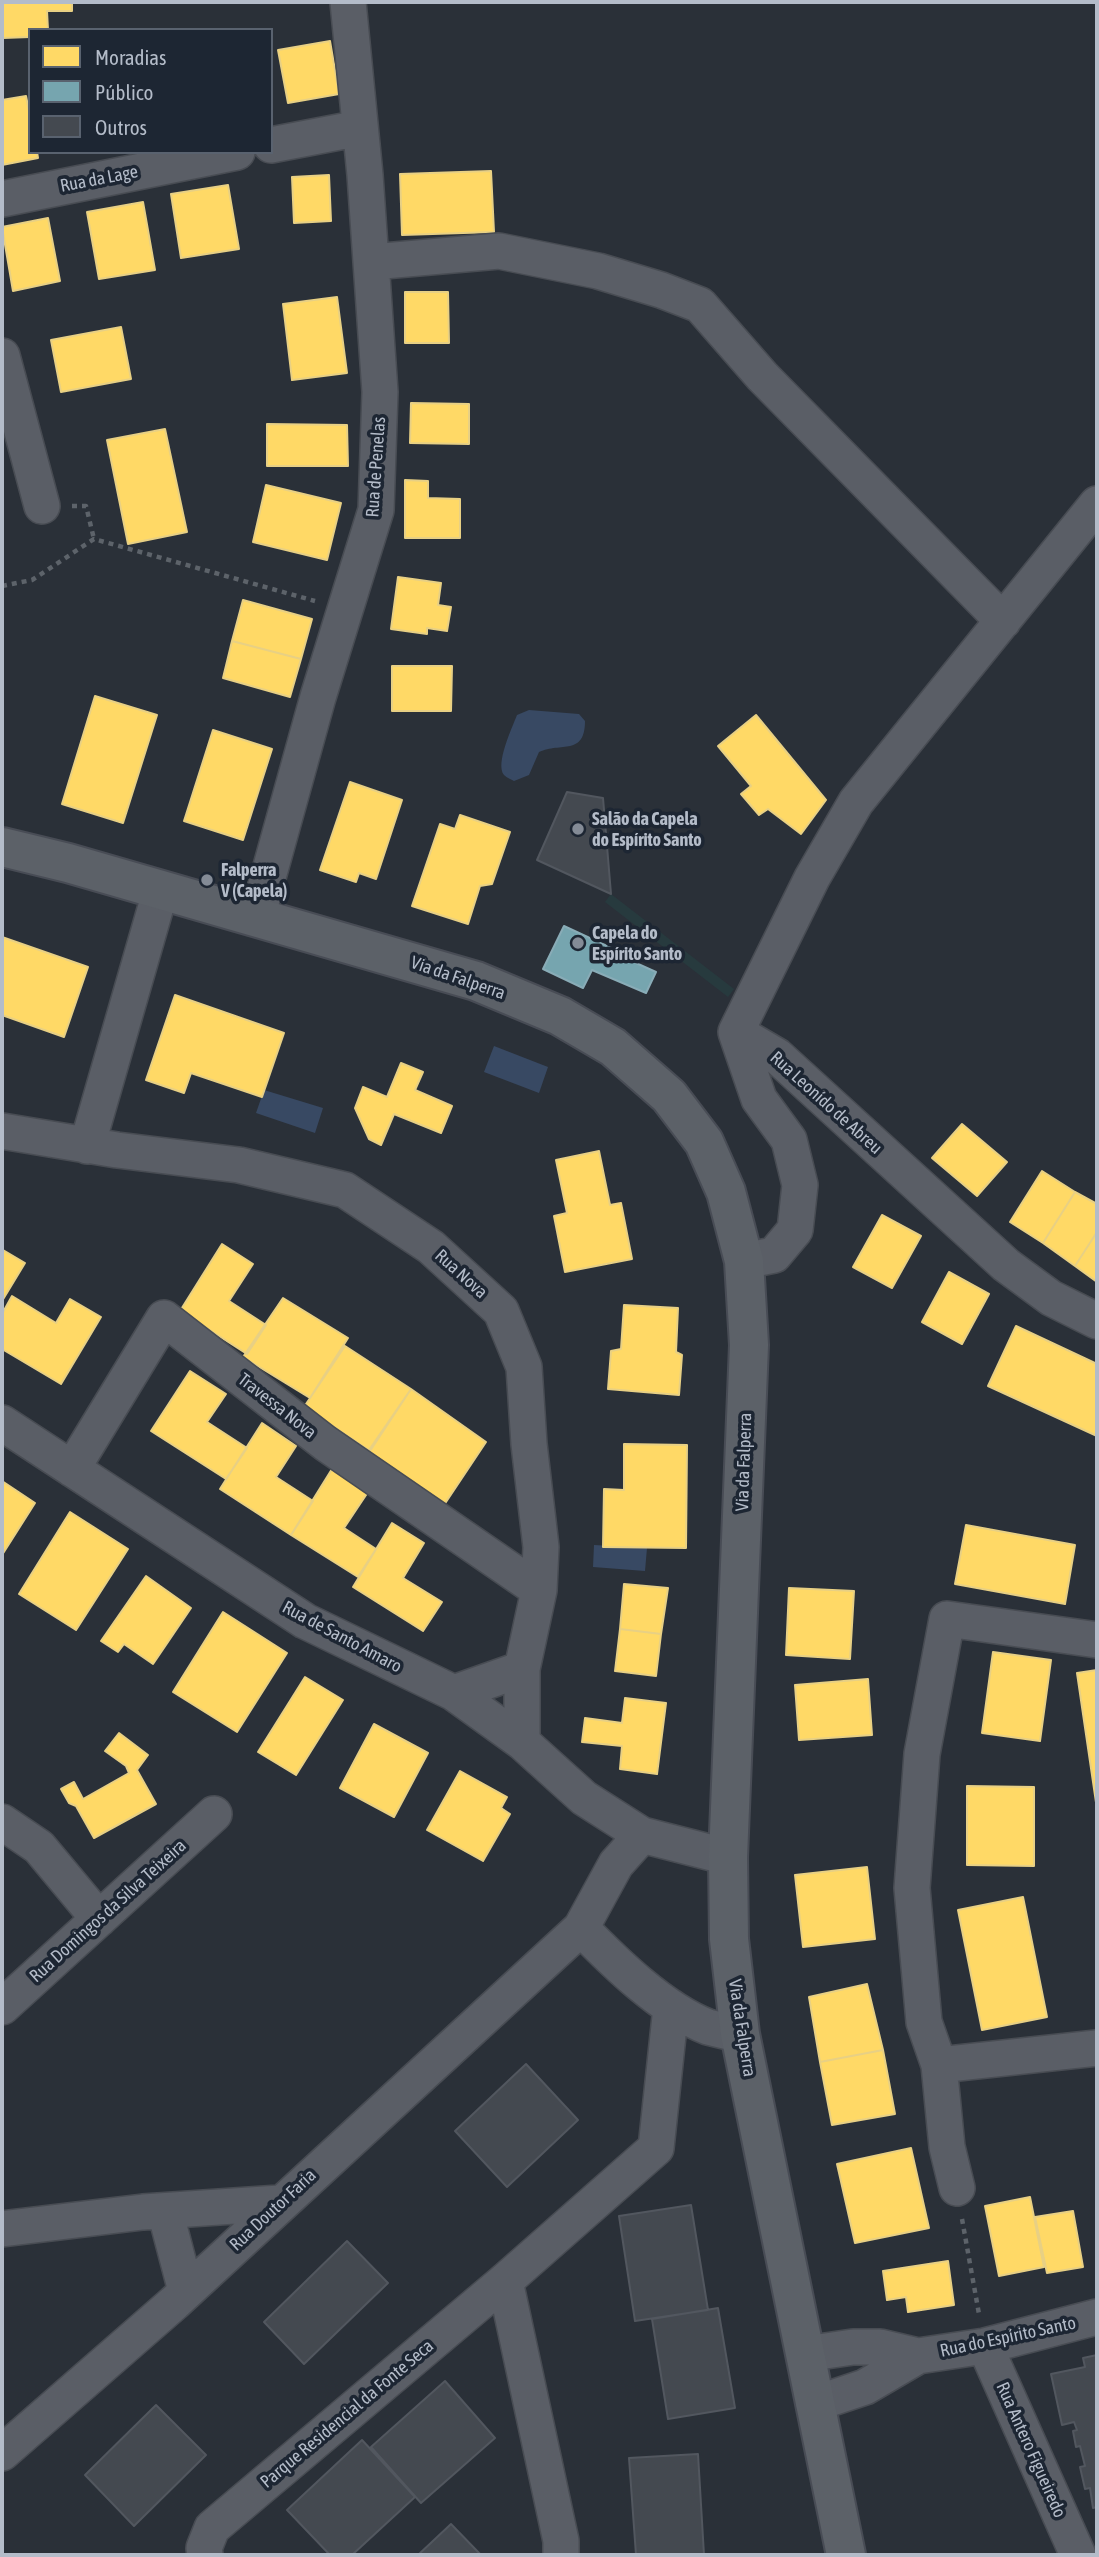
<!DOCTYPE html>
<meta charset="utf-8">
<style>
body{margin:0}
#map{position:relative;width:1099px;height:2557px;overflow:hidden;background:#2a3038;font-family:"Asap Condensed",sans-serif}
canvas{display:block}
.frame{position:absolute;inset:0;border:4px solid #b4bcc9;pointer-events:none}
.legend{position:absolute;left:28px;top:28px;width:245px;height:126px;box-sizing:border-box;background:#1d2633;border:2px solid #59626f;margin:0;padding:9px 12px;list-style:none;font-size:21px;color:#b4bcc9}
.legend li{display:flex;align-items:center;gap:14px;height:35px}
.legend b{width:35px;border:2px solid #59626f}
</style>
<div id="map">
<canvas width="1099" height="2557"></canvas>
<div class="frame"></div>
<ul class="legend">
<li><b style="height:19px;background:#ffd966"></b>Moradias</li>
<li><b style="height:19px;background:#76a5af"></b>Público</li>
<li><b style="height:19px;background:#444950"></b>Outros</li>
</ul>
</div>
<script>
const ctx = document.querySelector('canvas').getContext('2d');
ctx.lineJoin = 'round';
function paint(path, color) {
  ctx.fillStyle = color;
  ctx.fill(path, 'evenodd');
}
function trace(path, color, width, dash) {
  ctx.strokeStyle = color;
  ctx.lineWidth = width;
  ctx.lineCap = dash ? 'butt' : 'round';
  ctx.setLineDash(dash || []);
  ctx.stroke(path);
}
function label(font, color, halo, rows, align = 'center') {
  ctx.font = font + ' "Asap Condensed",sans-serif';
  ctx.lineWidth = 7;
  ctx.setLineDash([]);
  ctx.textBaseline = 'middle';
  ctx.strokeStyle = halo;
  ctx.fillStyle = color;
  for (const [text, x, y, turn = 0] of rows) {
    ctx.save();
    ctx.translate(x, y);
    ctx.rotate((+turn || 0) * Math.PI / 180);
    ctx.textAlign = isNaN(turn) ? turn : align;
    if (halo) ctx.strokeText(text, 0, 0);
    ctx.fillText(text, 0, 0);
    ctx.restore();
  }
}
paint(new Path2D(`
 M611 894 734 989 728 997 605 902Z`), '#273a3e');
paint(new Path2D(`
 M529 710 579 714 585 721C585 756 561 742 539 752L529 775 514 781C511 779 507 778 504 775 495 764 512 728 517 715Z
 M494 1046 548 1067 539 1093 484 1072Z
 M264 1090 323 1108 315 1133 256 1113Z
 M594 1545 647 1548 645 1571 593 1567Z`), '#384963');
const homes = new Path2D(`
 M2 2H72V11H47L48 30H30V37L3 38Z
 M330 41 339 94 288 103 278 50Z
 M26 96 30 116V152H37L38 158 2 165V100Z
 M491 171 494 232 402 235 400 174Z
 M329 175 331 221 294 223 292 177Z
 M228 185 239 249 181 258 171 194Z
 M143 202 155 270 99 279 87 212Z
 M48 218 60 281 13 291 2 227Z
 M405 292H448L449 343H405Z
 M337 297 347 373 292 380 283 304Z
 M121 327 131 379 61 392 51 340Z
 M411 403 469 404V444L410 443Z
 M267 424 347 425 348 466H267Z
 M165 429 187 532 128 544 107 440Z
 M405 480 428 481V498L460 499V538H405Z
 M266 485 341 503 327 560 253 542Z
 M398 577 441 583 438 605 451 607 447 631 427 628V634L391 629Z
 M243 600 312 619 301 659 232 641Z
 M232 641 301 659 290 697 223 678Z
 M392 666H452L451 711H392Z
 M95 696 157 715 123 823 62 804Z
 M756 715 826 800 801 834 768 809 759 815 741 794 751 786 718 746Z
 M213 730 272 749 243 840 184 821Z
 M350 782 402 800 376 879 359 873 356 882 320 870Z
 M460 815 510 832 492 884 480 886 468 924 412 906 440 824 455 829Z
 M2 937 88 967 64 1037 2 1015Z
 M175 995 284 1033 262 1097 191 1073 184 1093 146 1080Z
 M401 1063 423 1072 415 1090 452 1106 441 1133 394 1114 381 1145 369 1139 355 1108 363 1087 387 1097Z
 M962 1124 1007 1162 977 1196 932 1158Z
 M599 1151 610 1205 621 1203 632 1259 565 1272 554 1216 567 1213 556 1160Z
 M1042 1171 1075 1192 1043 1243 1010 1222Z
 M1075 1192 1097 1204V1232L1075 1266 1043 1243Z
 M882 1215 921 1236 892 1288 853 1267Z
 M1097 1232V1282L1075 1266Z
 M222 1244 253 1264 229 1301 266 1325 247 1354 180 1311Z
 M3 1250 25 1263 2 1301V1252Z
 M949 1272 989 1294 962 1344 922 1322Z
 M12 1296 56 1323 70 1299 101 1317 61 1384 2 1349V1314Z
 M283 1298 348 1338 310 1398 243 1357Z
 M624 1305 678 1308 676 1352 682 1355 679 1395 608 1389 611 1351 621 1349Z
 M1016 1326 1097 1364V1436L988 1386Z
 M345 1346 411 1389 370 1451 304 1407Z
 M190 1371 226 1394 207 1422 247 1448 226 1479 151 1431Z
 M411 1389 486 1442 444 1505 367 1453Z
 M262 1423 296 1446 276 1477 313 1501 291 1535 220 1489Z
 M624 1444 687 1445 686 1548 603 1547 604 1489 624 1490Z
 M332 1469 368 1492 344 1528 376 1549 358 1577 291 1535Z
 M2 1481 35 1503 2 1555Z
 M70 1512 128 1549 76 1630 19 1594Z
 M392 1523 424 1543 403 1578 442 1602 423 1631 353 1587Z
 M966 1525 1075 1545 1065 1604 955 1584Z
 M146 1576 191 1608 153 1664 124 1644 118 1652 101 1641Z
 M624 1584 668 1588 661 1634 620 1629Z
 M789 1588 854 1591 850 1659 786 1655Z
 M223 1612 287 1653 237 1732 173 1692Z
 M620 1629 661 1634 656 1676 615 1671Z
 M993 1652 1051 1660 1040 1741 982 1733Z
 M1097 1670V1809L1077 1673Z
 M305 1677 343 1700 296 1775 258 1752Z
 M868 1679 872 1735 799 1740 795 1685Z
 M625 1698 666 1703 657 1774 620 1769 622 1746 582 1742 585 1718 622 1723Z
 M374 1724 428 1753 394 1817 340 1788Z
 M119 1733 148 1755 137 1770 156 1804 94 1838 76 1806 69 1803 61 1789 74 1782 83 1799 129 1773 126 1766 105 1751Z
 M460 1771 507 1797 501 1808 510 1814 483 1861 427 1830Z
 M967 1786 1034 1787V1866L967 1865Z
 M867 1867 875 1939 803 1947 795 1875Z
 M1023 1897 1047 2017 982 2030 958 1910Z
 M867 1984 883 2050 820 2062 809 1997Z
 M883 2050 895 2114 832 2125 820 2062Z
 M911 2148 929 2228 855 2243 837 2164Z
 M1030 2197 1044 2267 999 2276 985 2206Z
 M1073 2211 1083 2267 1047 2273 1035 2217Z
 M948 2261 954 2305 908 2312 906 2297 887 2300 883 2271Z`);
paint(homes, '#ffd966');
trace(homes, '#e8d084', 2);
const public = new Path2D(`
 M564 926 637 960 636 963 656 972 646 993 592 970 583 988 543 969Z`);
paint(public, '#76a5af');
trace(public, '#89acb7', 2);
const building = new Path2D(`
 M567 792 603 798 611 894 537 860Z
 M526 2064 578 2120 507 2187 455 2131Z
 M691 2205 708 2310 635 2321 619 2216Z
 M347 2241 388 2283 304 2364 264 2322Z
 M718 2308 735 2408 668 2419 652 2319Z
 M1097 2355V2507L1093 2508 1090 2488 1085 2489 1080 2467 1085 2466 1080 2446 1076 2447 1073 2431 1077 2430 1074 2422 1062 2425 1051 2374 1085 2367 1083 2358Z
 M445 2381 495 2438 421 2503 371 2447Z
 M156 2405 206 2455 134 2526 85 2475Z
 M362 2440 415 2497 352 2555H330L287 2510Z
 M698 2454 704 2555H636L629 2458Z
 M451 2524 481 2555H418Z`);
paint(building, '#444950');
trace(building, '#52575f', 2);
const minor = new Path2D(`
 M271 145 360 128
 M2 199 237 152
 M372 262 499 251 598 271 661 290 700 305 762 376 1003 621
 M2 356 42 506
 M257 917 318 697 376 510 380 392 365 175 348 2
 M736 1032 812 878 856 802 1097 504
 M2 1131 117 1150 239 1165 345 1190 431 1247 501 1311 524 1367 529 1444 541 1547 539 1590 522 1669 454 1693
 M87 1146 161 889
 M744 1261 774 1255 795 1230 800 1185 789 1140 759 1099 736 1032 777 1056 1006 1265 1051 1298 1097 1321
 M2 1423 305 1621 454 1693 522 1742 584 1798 642 1835
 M72 1469 164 1318 325 1443 539 1590
 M1097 1640 947 1619 922 1754 912 1888 924 2022 939 2065 1097 2048
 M522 1669V1742
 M2 1822 39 1847 99 1919
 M581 1928 616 1864 642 1835 728 1857
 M2 2007 214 1814
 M939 2065 947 2147 957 2188
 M165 2211 186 2291
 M2 2229 143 2212 280 2203
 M505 2281 561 2541V2555
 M985 2346 1078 2555
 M805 2354 853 2347H880L918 2356
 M814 2404 865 2387 918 2356 985 2346 1097 2317
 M2 2453 174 2303 581 1928C615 1963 662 2009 708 2027 718 2030 730 2032 740 2034
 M205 2555 204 2548 212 2528 505 2281 656 2148 671 2007`);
const major = new Path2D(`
 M2 847 68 863 476 981 560 1016 613 1047 669 1096 704 1142 726 1192 744 1261 749 1345 728 1857 729 1939 740 2034 846 2555`);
trace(minor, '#484c53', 38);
trace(major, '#484c55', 42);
trace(new Path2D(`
 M72 506H86L94 539
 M2 586 32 580 94 539 315 601
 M962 2219 979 2314`), '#5d636a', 4.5, [5, 5]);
trace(minor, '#5a5e66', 35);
trace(major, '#5c6168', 38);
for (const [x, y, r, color] of [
 [578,829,7,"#848b96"],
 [207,880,7,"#848b96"],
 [578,943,7,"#848b96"]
]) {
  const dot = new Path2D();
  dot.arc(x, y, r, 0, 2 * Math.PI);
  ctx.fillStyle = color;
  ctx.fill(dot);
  trace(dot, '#1d2633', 2.5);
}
label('18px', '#b4bcc9', '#1d2633', [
 ["Rua da Lage",99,179,-11],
 ["Rua de Penelas",376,467,-86],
 ["Via da Falperra",458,978,19],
 ["Rua Leonído de Abreu",826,1103,42],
 ["Rua Nova",461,1274,42],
 ["Travessa Nova",277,1406,38],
 ["Via da Falperra",744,1462,-88],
 ["Rua de Santo Amaro",342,1637,28],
 ["Rua Domingos da Silva Teixeira",108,1911,-42],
 ["Via da Falperra",742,2028,81],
 ["Rua Doutor Faria",273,2210,-43],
 ["Rua do Espírito Santo",1008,2337,-12],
 ["Parque Residencial da Fonte Seca",347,2414,-40],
 ["Rua Antero Figueiredo",1031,2450,66]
]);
label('bold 18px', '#b4bcc9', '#1d2633', [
 ["Salão da Capela",592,819],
 ["do Espírito Santo",592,840],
 ["Falperra",221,870],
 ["V (Capela)",221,891],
 ["Capela do",592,933],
 ["Espírito Santo",592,954]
], 'left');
</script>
